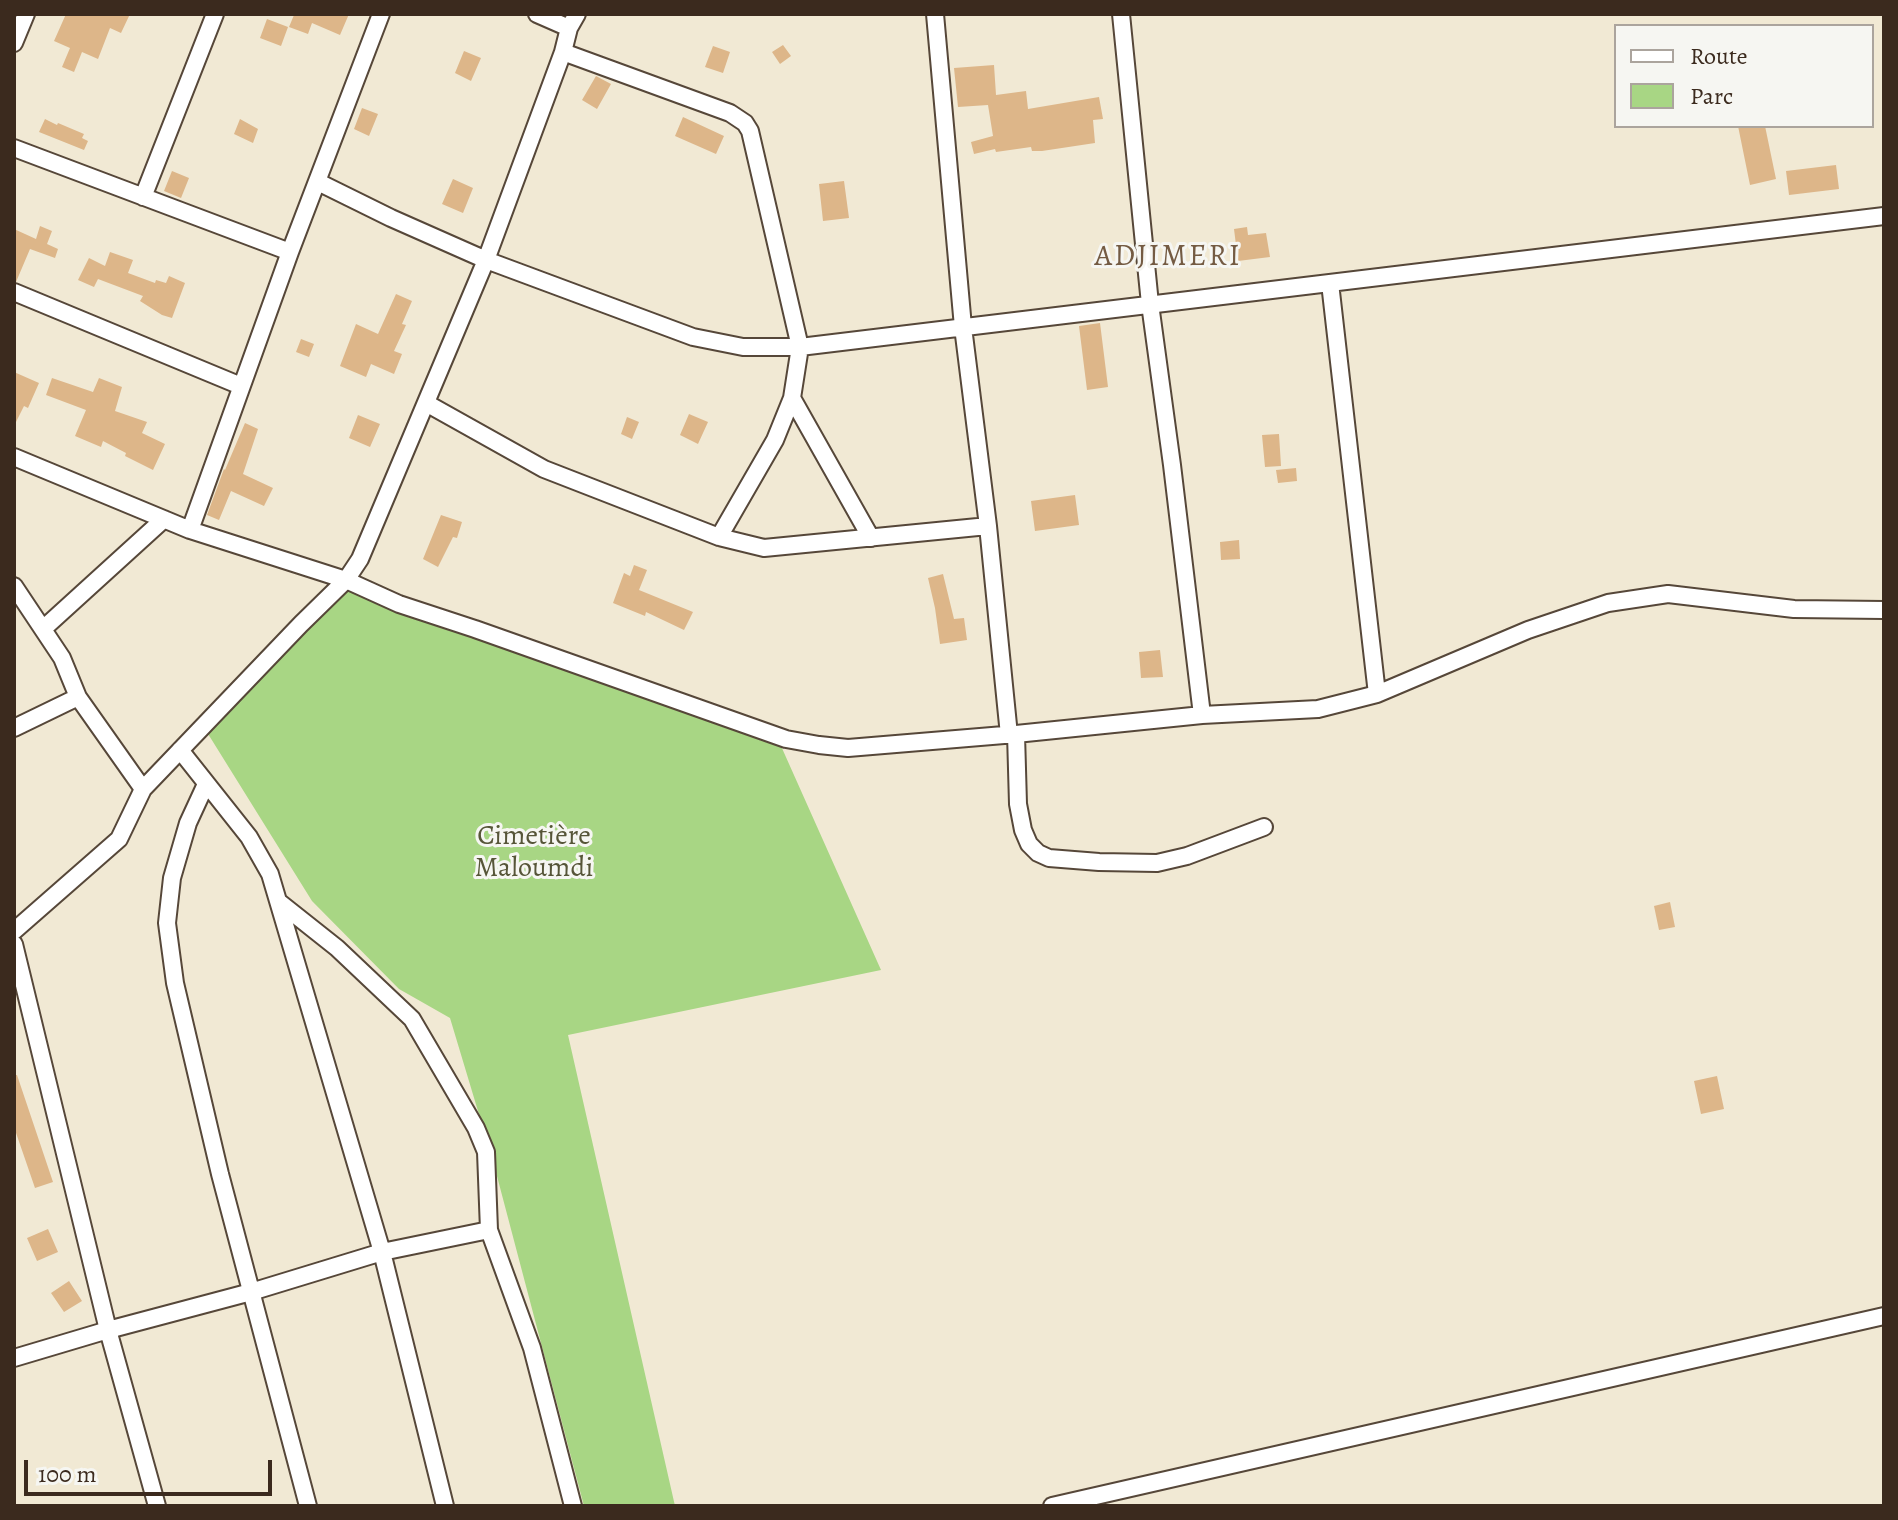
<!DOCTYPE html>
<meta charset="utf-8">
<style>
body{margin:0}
#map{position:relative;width:1898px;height:1520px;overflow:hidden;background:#f1e9d4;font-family:Alegreya,serif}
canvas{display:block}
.frame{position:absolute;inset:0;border:16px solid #3b2a1e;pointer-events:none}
.legend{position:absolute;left:1614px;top:24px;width:260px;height:104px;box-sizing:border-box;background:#f6f6f2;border:2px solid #aba49d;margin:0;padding:10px 14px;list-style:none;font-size:24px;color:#3b2a1e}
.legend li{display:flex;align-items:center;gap:16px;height:40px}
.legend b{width:40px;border:2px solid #aba49d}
.scale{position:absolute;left:24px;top:1460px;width:248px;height:36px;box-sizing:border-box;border:4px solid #3b2a1e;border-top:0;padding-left:10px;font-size:24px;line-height:28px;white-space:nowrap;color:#3b2a1e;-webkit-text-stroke:6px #f6f6f2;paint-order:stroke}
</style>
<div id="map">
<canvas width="1898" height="1520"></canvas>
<div class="frame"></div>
<ul class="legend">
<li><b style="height:10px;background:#fff"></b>Route</li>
<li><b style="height:22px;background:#a8d684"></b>Parc</li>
</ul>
<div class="scale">100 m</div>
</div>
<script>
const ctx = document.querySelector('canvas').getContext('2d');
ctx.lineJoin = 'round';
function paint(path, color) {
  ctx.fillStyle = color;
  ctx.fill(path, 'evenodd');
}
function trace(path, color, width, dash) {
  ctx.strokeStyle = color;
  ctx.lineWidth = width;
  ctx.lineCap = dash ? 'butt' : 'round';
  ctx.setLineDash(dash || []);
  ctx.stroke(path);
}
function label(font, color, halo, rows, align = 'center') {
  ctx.font = font + ' Alegreya,serif';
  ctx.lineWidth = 6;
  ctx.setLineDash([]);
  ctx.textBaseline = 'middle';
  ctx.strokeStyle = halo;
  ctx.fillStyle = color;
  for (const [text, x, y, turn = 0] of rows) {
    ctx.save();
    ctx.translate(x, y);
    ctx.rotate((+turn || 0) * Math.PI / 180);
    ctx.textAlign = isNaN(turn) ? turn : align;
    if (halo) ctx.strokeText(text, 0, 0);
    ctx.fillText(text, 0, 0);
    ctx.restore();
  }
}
paint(new Path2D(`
 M346 589 781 746 881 970 568 1035 675 1506H584L493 1161 450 1018 399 989 312 901 200 721Z`), '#a8d684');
paint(new Path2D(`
 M66 14H130L121 33 110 28 98 59 82 52 74 72 62 67 70 48 54 41Z
 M291 14H349L340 35 312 23 308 34 289 27 294 15Z
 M267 19 288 27 281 46 260 38Z
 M783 45 791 56 780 64 772 52Z
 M713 46 730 52 723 73 705 67Z
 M464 51 481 58 471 81 455 73Z
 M994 65 996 95 1026 91 1028 109 1099 97 1103 119 1093 120 1095 143 1042 151H1032L1031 147 996 152 995 149 974 154 971 142 993 136 988 105 958 107 954 68Z
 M596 76 611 84 597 109 582 100Z
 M362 108 378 114 369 136 354 129Z
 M683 117 724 136 716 154 675 136Z
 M45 119 57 125 58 123 84 134 82 138 88 141 84 150 39 132Z
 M240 119 258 129 253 143 234 134Z
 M1738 126H1765L1776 179 1750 185Z
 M1836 165 1839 189 1789 195 1786 171Z
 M172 171 189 178 181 198 164 191Z
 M453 179 473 188 463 213 442 204Z
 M844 181 849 218 823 221 819 184Z
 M40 226 52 231 47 244 58 249 55 258 30 249 16 282 14 281V229L36 239Z
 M1247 227 1248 235 1266 233 1270 257 1238 261 1234 229Z
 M110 252 133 260 128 273 155 283 156 280 166 283 169 276 185 283 172 318 162 315 140 301 143 296 98 279 94 287 78 280 89 258 105 266Z
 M396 294 412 301 402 324 406 325 394 351 402 354 394 374 371 364 366 377 340 366 356 324 378 334Z
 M1100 323 1108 387 1087 390 1079 326Z
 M301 339 314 344 309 357 296 352Z
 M14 372 39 383 28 408 24 406 14 426Z
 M52 378 93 392 99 378 122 387 115 411 147 422 142 433 165 444 153 470 125 456 126 453 103 441 101 447 75 436 86 410 46 395Z
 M689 414 708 422 698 444 680 435Z
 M358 415 380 424 370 447 349 438Z
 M627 417 639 422 632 439 621 434Z
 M245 423 258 429 243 474 273 488 264 506 231 491 219 520 207 515 224 469 225 470Z
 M1279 434 1281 466 1265 467 1262 435Z
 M1296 468 1297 481 1278 483 1276 470Z
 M1075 495 1079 525 1035 531 1031 501Z
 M441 515 462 522 457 538 453 537 438 567 423 559Z
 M1239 540 1240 559 1221 560 1220 542Z
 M634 565 647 570 639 590 693 612 684 630 646 612 645 616 613 603 624 573 630 576Z
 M943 574 954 619 964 618 967 640 940 644 935 608 928 578Z
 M1160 650 1163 677 1141 678 1139 652Z
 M1670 902 1675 927 1659 930 1654 906Z
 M14 1075H17L53 1182 35 1188 14 1127Z
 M1717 1076 1724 1109 1701 1114 1694 1081Z
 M48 1229 58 1252 37 1261 27 1238Z
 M69 1281 82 1301 64 1312 51 1293Z`), '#ddb689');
const street = new Path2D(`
 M537 14 569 28
 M935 14 963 327 988 526 1009 735
 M1121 14 1150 304 1172 465 1202 715
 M14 43 26 14
 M563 52 730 113 745 123 750 131 800 347 792 398 775 440 719 537
 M14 148 290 252
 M318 182 391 218 486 260 693 337 743 347H800L1884 216
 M143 197 215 14
 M1330 283 1377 694
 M14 292 241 386
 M792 398 871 538
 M426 403 544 469 719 537 764 548 988 526
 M14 457 190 530 346 580 399 604 475 629 786 739 819 745 848 748 1016 734 1202 715 1318 709 1377 694 1528 630 1608 603 1668 594 1794 609 1884 610
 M190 530 290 252 381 14
 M14 586 62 658 78 697 143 789
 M43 629 164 519
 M14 728 78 697
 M1016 734 1018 804 1023 830 1029 844 1038 853 1049 858 1099 862 1157 863 1187 856 1264 827
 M180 750 249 837 270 874 382 1252 445 1506
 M206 784 188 823 172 878 167 923 175 983 220 1174 308 1506
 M279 902 337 948 412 1019 476 1128 486 1152 489 1230 532 1348 573 1506
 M14 931 119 839 143 789 301 624 346 580 360 559 486 260 563 52 569 28 577 14
 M14 944 108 1330 157 1506
 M14 1358 108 1330 251 1292 382 1252 489 1230
 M1052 1506 1884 1316`);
trace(street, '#564739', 20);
trace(street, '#fff', 16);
label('28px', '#565538', '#f6f6f2', [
 ["Cimetière",534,837],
 ["Maloumdi",534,869]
]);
ctx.letterSpacing = '2px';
label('30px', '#745b43', '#f6f6f2', [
 ["ADJIMERI",1168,258]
]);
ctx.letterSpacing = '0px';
</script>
